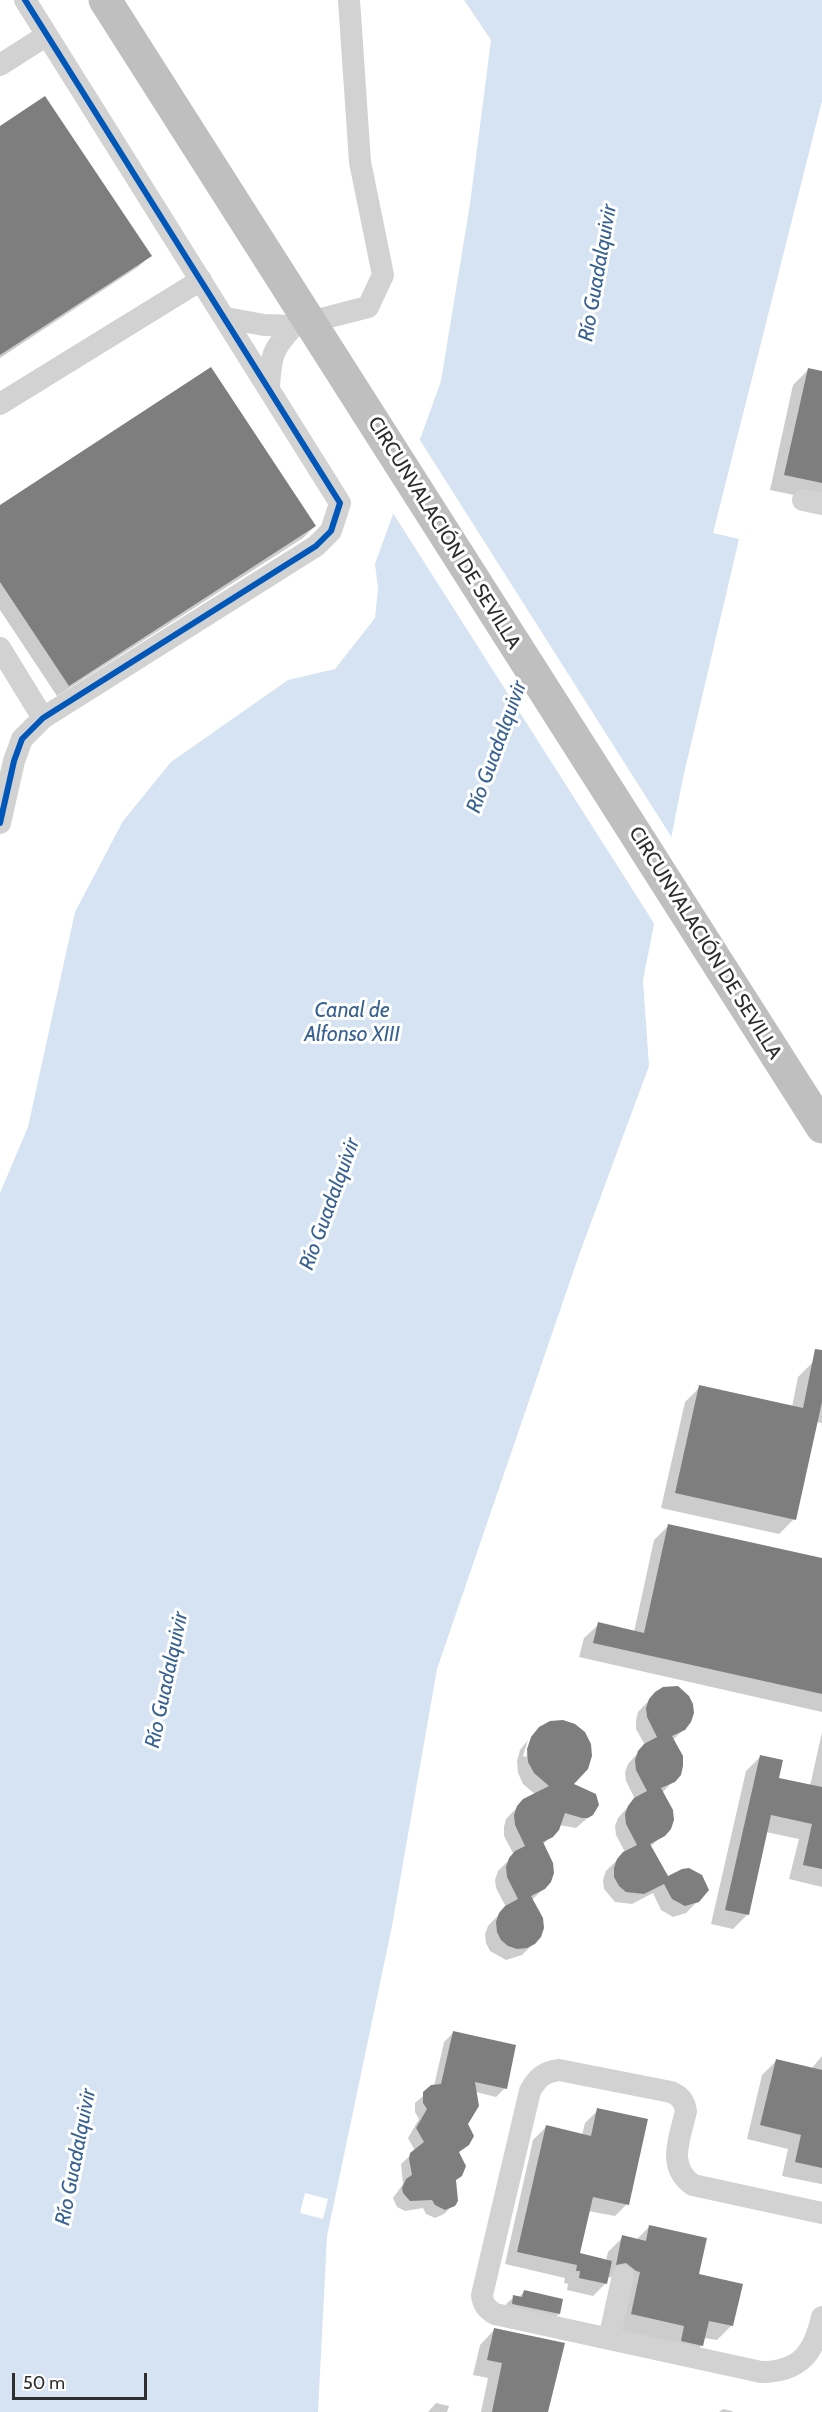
<!DOCTYPE html>
<meta charset="utf-8">
<style>
body{margin:0}
#map{position:relative;width:822px;height:2412px;overflow:hidden;background:#fff;font-family:Cabin,sans-serif}
canvas{display:block}
.scale{position:absolute;left:12px;top:2373px;width:135px;height:27px;box-sizing:border-box;border:3px solid #2d2d2d;border-top:0;padding-left:8px;font-size:18px;line-height:21px;white-space:nowrap;color:#2d2d2d;-webkit-text-stroke:4px #fff;paint-order:stroke}
</style>
<div id="map">
<canvas width="822" height="2412"></canvas>
<div class="scale">50 m</div>
</div>
<script>
const ctx = document.querySelector('canvas').getContext('2d');
ctx.lineJoin = 'round';
function paint(path, color) {
  ctx.fillStyle = color;
  ctx.fill(path, 'evenodd');
}
function trace(path, color, width, dash) {
  ctx.strokeStyle = color;
  ctx.lineWidth = width;
  ctx.lineCap = dash ? 'butt' : 'round';
  ctx.setLineDash(dash || []);
  ctx.stroke(path);
}
function label(font, color, halo, rows, align = 'center') {
  ctx.font = font + ' Cabin,sans-serif';
  ctx.lineWidth = 6;
  ctx.setLineDash([]);
  ctx.textBaseline = 'middle';
  ctx.strokeStyle = halo;
  ctx.fillStyle = color;
  for (const [text, x, y, turn = 0] of rows) {
    ctx.save();
    ctx.translate(x, y);
    ctx.rotate((+turn || 0) * Math.PI / 180);
    ctx.textAlign = isNaN(turn) ? turn : align;
    if (halo) ctx.strokeText(text, 0, 0);
    ctx.fillText(text, 0, 0);
    ctx.restore();
  }
}
paint(new Path2D(`
 M464 0H822V101L713 533 739 539 683 778 643 980 649 1066 579 1255 437 1669 392 1926 327 2236 318 2412H0V1193L28 1127 75 912 123 821 171 762 288 680 335 669 375 618 378 588 375 564 441 381 470 204 491 40Z`), '#d6e3f2');
paint(new Path2D(`
 M418 437 674 841 657 928 391 510Z
 M305 2193 328 2199 323 2219 300 2213Z`), '#fff');
paint(new Path2D(`
 M0 128 150 256 138 267 0 358Z
 M808 370 822 373V501L770 490 793 385Z
 M0 507 315 526 303 538 57 696 0 610Z
 M813 1362 822 1364V1423L816 1422 794 1519 779 1534 661 1508 685 1402 700 1387 792 1407 798 1377Z
 M669 1525 822 1560V1712L579 1657 584 1638 599 1624 634 1632 654 1540Z
 M656 1693 684 1729 673 1740V1781L662 1793 663 1835 650 1847 667 1878 698 1901 686 1913 673 1917 661 1910 653 1893 632 1904 615 1902 604 1889 603 1880 606 1871 625 1852 616 1835 615 1826 618 1818 635 1799 626 1781 625 1772 628 1764 645 1745 636 1729V1720L638 1712Z
 M822 1732V1887L789 1879 799 1839 766 1832 748 1914 733 1929 711 1924 746 1771 760 1757 777 1780 810 1786Z
 M533 1736 572 1785 592 1814 576 1828 559 1825 543 1845 544 1888 532 1900 534 1943 522 1955 506 1960 490 1951 486 1943 485 1934 488 1926 506 1907 496 1888 495 1880 498 1871 514 1855 504 1836V1827L506 1819 524 1800 535 1794 523 1784 518 1773 517 1761 520 1750 528 1740 523 1756 526 1757Z
 M453 2033 505 2088 496 2097 476 2092 458 2153 453 2205 444 2214 435 2218 426 2214 423 2208 405 2211 397 2207 393 2198 403 2184 401 2164 415 2151 408 2138 419 2119 415 2112V2103L434 2086 444 2042Z
 M822 2056V2184H821L782 2176 788 2149 747 2139 762 2075 776 2061 811 2069Z
 M598 2110 627 2204 615 2216 588 2211 578 2254 606 2261 608 2252 623 2237 636 2240 650 2226 697 2275 732 2325 717 2340 704 2338 702 2345 687 2360 617 2329 620 2286 611 2277 607 2278 606 2283 593 2296 567 2290 568 2284 564 2283 565 2278 505 2264 533 2140 546 2127 582 2135 585 2123Z
 M524 2292 559 2314 551 2321 505 2311 506 2304 514 2297 518 2298Z
 M495 2329 547 2412H481L488 2378 473 2375 480 2345Z
 M436 2403 449 2406 447 2412H428Z
 M723 2409 732 2411 733 2412H719Z`), '#0003');
paint(new Path2D(`
 M45 96 152 256 0 355V126Z
 M211 367 316 526 69 686 0 582V505Z
 M808 368 822 371V483L784 475Z
 M815 1349 822 1350V1402L796 1520 675 1493 699 1385 803 1408Z
 M668 1524 822 1558V1694L593 1643 598 1622 644 1633Z
 M678 1686 689 1696 693 1704 694 1713 691 1722 685 1730 672 1736 683 1756V1766L681 1775 675 1782 661 1788 673 1810 674 1820 671 1829 665 1836 650 1844 668 1876 682 1869 689 1868 702 1875 709 1890 699 1902 685 1906 672 1899 664 1884 644 1894 626 1892 619 1886 614 1877V1868L617 1859 623 1852 637 1845 626 1824 625 1814 628 1806 634 1798 647 1791 636 1770 635 1760 638 1751 644 1744 657 1737 647 1717 646 1708 649 1699 655 1692 663 1687Z
 M563 1720 575 1724 585 1732 591 1744 592 1756 588 1769 574 1784 596 1794 599 1805 593 1815 588 1818H582L565 1813 559 1830 553 1837 543 1842 553 1863 554 1873 551 1882 545 1889 531 1896 543 1918 544 1928 541 1937 535 1944 527 1948 517 1949 508 1946 501 1940 497 1932 496 1922 499 1913 505 1906 518 1899 507 1877 506 1867 509 1858 515 1851 525 1846 515 1825 514 1815 517 1806 523 1799 549 1786 534 1773 528 1762 527 1749 531 1737 539 1727 550 1721Z
 M760 1755 783 1760 779 1778 822 1787V1869L803 1865 812 1824 771 1815 749 1915 725 1910Z
 M453 2031 516 2045 507 2089 475 2082 479 2106 468 2124 474 2136 469 2145 459 2152 466 2166 462 2176 456 2180 458 2201 455 2206 445 2210 435 2205 432 2200 410 2201 403 2193 402 2188 406 2179 412 2175 409 2159 410 2153 424 2142 416 2128 427 2109 423 2103V2092L431 2085 441 2084Z
 M776 2059 822 2070V2168L795 2162 801 2135 760 2125Z
 M597 2108 648 2119 629 2205 593 2197 580 2253 612 2261 607 2284 579 2278 580 2271H576L577 2265 517 2252 546 2125 591 2136Z
 M649 2225 707 2238 699 2274 743 2284 733 2326 709 2321 703 2346 681 2341 684 2326 631 2314 640 2272 636 2271 626 2263 616 2265 622 2235 646 2241Z
 M524 2290 563 2299 560 2314 512 2304 513 2295 522 2297Z
 M494 2328 565 2343 548 2412H492L502 2363 487 2360Z`), '#7e7e7e');
trace(new Path2D(`
 M0 65 47 35
 M226 318 264 325 294 326 368 307 383 275 360 162 349 0
 M269 387C271 356 272 349 294 326
 M0 404 201 280
 M803 500 822 504
 M0 648 43 718
 M0 823 14 761 22 739 43 718 316 546 331 531 340 503 25 0
 M822 2213 693 2185C666 2166 680 2138 686 2111 684 2100 680 2096 671 2092L559 2070C544 2072 537 2078 530 2091L482 2295C483 2305 487 2309 495 2314L761 2372C800 2372 814 2353 822 2317
 M609 2339 623 2276`), '#d2d2d2', 22);
trace(new Path2D(`
 M105 0 822 1127`), '#bfbfbf', 33);
trace(new Path2D(`
 M0 823 14 761 22 739 43 718 316 546 331 531 340 503 25 0`), '#0057b8', 6);
label('20px', '#2d2d2d', '#fff', [
 ["CIRCUNVALACIÓN DE SEVILLA",444,533,58],
 ["CIRCUNVALACIÓN DE SEVILLA",705,943,58]
]);
label('italic 21px', '#386292', '#fff', [
 ["Río Guadalquivir",598,273,-80],
 ["Río Guadalquivir",497,747,-70],
 ["Canal de",352,1011],
 ["Alfonso XIII",352,1035],
 ["Río Guadalquivir",330,1204,-70],
 ["Río Guadalquivir",167,1680,-78],
 ["Río Guadalquivir",76,2157,-79]
]);
</script>
